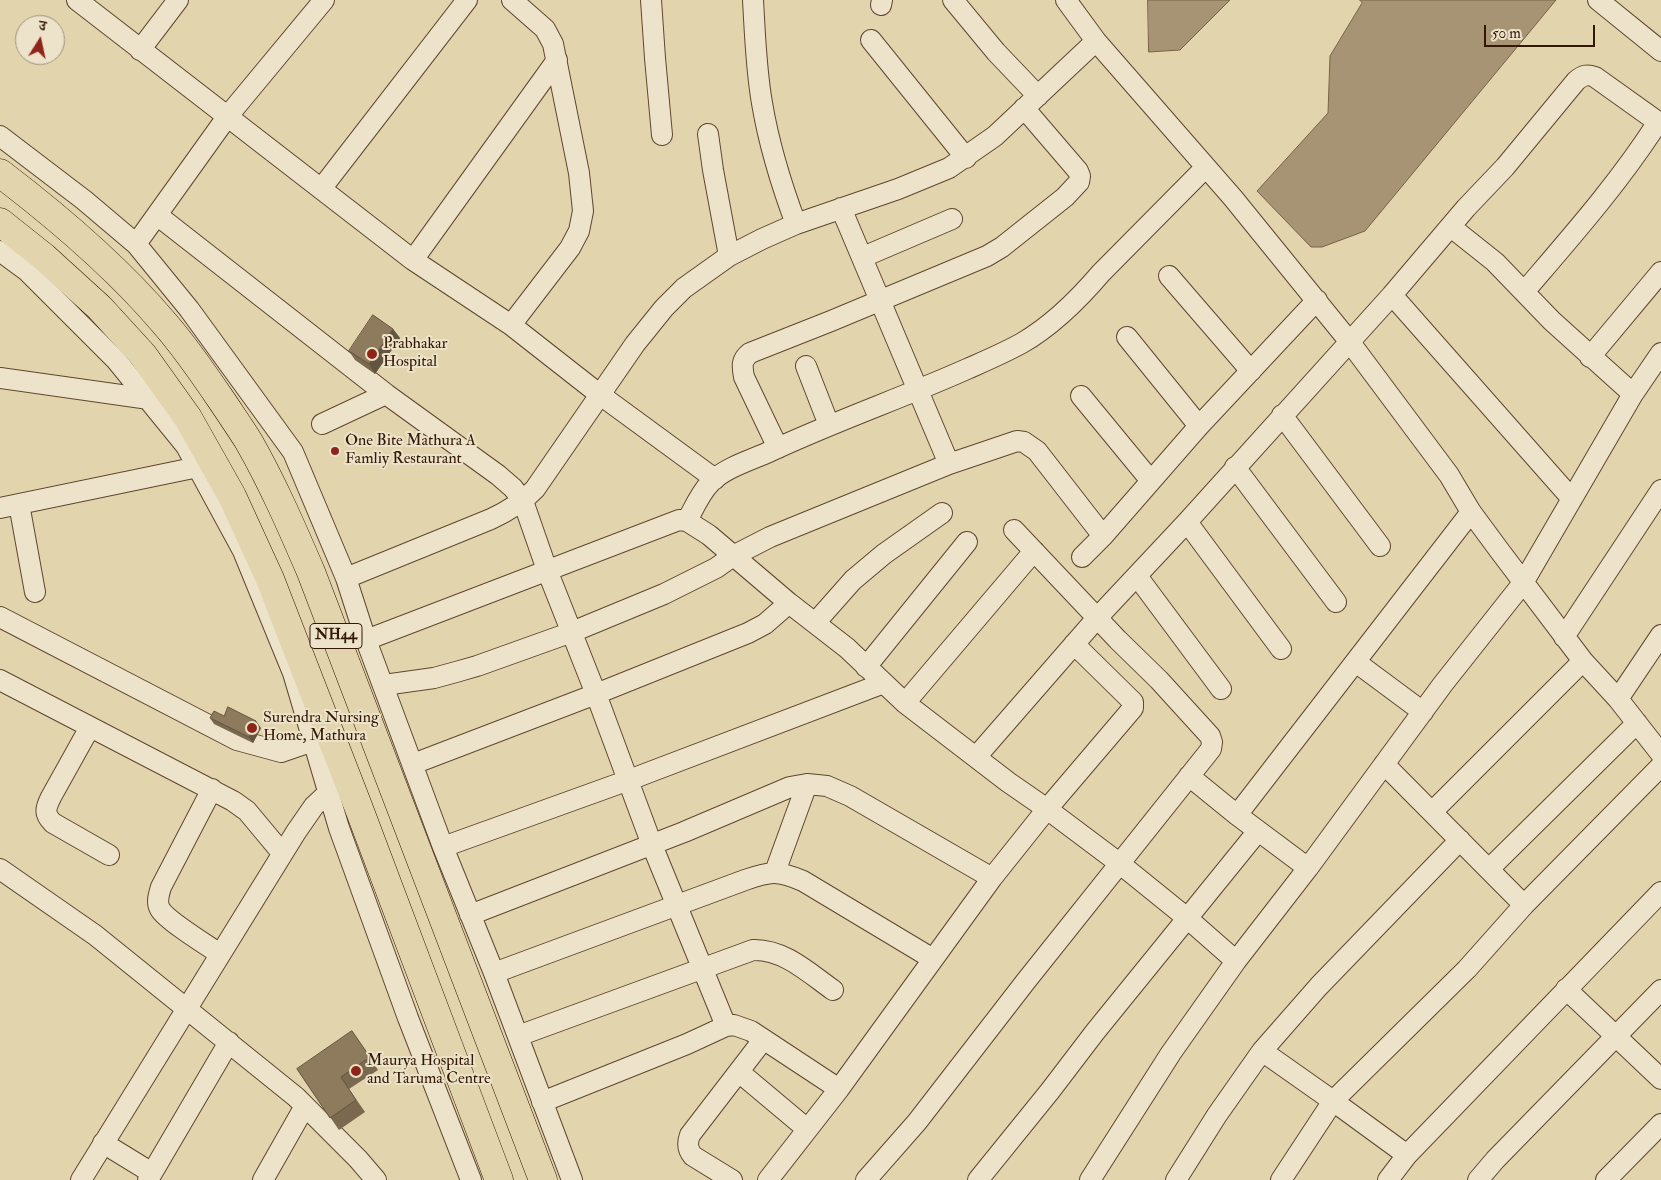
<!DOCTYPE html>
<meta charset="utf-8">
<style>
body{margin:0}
#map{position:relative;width:1661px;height:1180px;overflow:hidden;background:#e2d4ad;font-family:"IM FELL Double Pica","Noto Serif Devanagari",serif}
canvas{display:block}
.north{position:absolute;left:15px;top:15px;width:50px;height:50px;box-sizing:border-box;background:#ece3ca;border:1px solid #a2927b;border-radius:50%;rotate:10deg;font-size:14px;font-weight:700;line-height:20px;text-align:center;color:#331804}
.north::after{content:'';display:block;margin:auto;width:18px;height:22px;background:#8f2418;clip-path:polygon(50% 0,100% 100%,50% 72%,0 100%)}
.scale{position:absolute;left:1484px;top:25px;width:111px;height:22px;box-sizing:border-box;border:2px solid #331804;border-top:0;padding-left:6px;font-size:15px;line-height:18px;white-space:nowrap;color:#331804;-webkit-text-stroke:4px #ece3ca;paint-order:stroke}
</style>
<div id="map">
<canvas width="1661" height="1180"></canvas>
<div class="north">उ</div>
<div class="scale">50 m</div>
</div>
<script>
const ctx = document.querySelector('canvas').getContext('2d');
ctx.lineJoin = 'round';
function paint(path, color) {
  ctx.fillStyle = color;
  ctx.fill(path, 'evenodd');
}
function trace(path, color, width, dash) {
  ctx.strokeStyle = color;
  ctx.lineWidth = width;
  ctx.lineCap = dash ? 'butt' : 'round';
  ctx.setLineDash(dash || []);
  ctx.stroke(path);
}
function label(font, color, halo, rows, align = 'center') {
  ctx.font = font + ' "IM FELL Double Pica",serif';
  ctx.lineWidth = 4;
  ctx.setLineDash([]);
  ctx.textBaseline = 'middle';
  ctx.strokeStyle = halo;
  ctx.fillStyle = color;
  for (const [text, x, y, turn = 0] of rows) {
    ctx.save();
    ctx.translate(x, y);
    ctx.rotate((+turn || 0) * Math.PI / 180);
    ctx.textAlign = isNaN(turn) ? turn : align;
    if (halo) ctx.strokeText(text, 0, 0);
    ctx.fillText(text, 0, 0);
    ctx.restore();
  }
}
const water = new Path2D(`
 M1148 0H1230L1180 50 1149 52Z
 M1360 0H1556L1365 231 1322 247H1311L1257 191 1328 113 1330 56 1362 3Z`);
paint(water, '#a69474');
trace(water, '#786247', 1);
const minor = new Path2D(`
 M77 0 413 260 511 325 599 394 715 479
 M651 0 655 58 662 135
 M753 0C755 34 756 69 762 103 769 145 781 184 796 224
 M953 0 996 52 1038 96
 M1066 0 1096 41 1233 198 1349 341 1449 475 1471 512 1499 550 1583 661 1618 699 1661 754
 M1598 0 1661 51
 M881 5 882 0
 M871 40 966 158
 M140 50 178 0
 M708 134 713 170 729 256
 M0 136 84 200 136 244 189 309 293 452 346 578 366 640 443 847 494 973 572 1180
 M321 189 467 0
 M841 208 949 464
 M157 215 386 394 322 424
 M1451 227 1495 262 1552 321 1633 394
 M136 244 227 117 324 0
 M0 251 27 271 116 360 186 446 243 551 293 673 339 828 408 1018 471 1180
 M863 257 952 219
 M413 260 557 60
 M1169 276 1251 371
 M1524 292C1571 237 1619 183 1658 122L1661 124
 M1392 295 1572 499
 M511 325 570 248 579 231 583 211 579 173 553 44 545 29 512 0
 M1127 337 1199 426
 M1590 357 1661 272
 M806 366 829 425
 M0 378 149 399
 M386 394 498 475 513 488 523 501 547 570 596 694 652 845 726 1026
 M1081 396 1151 481
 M1282 415 1380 546
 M778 448 744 377C742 366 741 360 750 353L831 321 987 256 1002 247 1065 197 1079 182 1080 176 1078 171 1024 108
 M1235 467 1336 602
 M19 504 35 592
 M0 508 198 467
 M687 521C694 508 700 493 711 482 726 467 752 460 771 451 835 421 902 398 967 369 985 361 1004 353 1022 343 1053 325 1078 300 1101 273L1206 167
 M1187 522 1281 649
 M1082 557 1103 536 1199 426 1317 300
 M1137 576 1221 689
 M346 578 491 519C508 511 522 503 535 489L635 344 664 308 684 288 729 256 762 239 796 224 898 189 949 168 995 136 1096 41
 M0 617 237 740 281 752 313 741
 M815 623 853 580 884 554 942 513
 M1564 637 1661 490
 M366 640 679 520 687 521 709 535 789 603 847 648 905 703 1008 782 1047 809 1119 863 1187 918 1236 961
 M1357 663 1423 712
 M866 667 967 542
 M0 680 233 801 247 811 282 853
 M384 685 434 678 456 672 477 666 572 632 664 594 716 568 733 556 770 537 949 464 1017 441 1024 442 1037 451 1103 536
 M1618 699 1661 635
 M905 703 1034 551
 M90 727 51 797C45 809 44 814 53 823L109 855
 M976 757 1097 618 1187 522 1392 295 1466 208 1505 167 1576 81C1583 75 1587 74 1595 77L1658 122
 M413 764 596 694 748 633 765 624 789 603
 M1384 764 1524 905
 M1189 776 1237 815 1308 868
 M212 789 161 887C159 894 156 902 160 909 166 920 208 946 220 954
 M1433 811 1583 661
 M1237 815 1471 512
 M443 847 629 780 884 683
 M0 869 95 935 296 1097 358 1159 376 1180
 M1489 869 1637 723
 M775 872 807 784
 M470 915 684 832 790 787 807 784 827 786 850 796 992 878
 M494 973 745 880C771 871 777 870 803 881L933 959
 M1566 989 1661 1079
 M518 1036 753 950C784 949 809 973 833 990
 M1262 1051 1333 1101 1467 969 1524 905 1661 766
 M739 1072 807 1129
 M542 1102 687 1044 726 1026 734 1025 751 1031 839 1089
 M103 1143 152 1173
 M81 1180 296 832 314 806 329 792
 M148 1180 229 1042
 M263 1180 305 1106
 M732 1180 693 1156C687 1149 687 1143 690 1135L763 1040
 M768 1180 839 1089 992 878 1047 809 1133 708V702L1074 644
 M866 1180 917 1122 1026 981 1211 749 1212 742 1210 736 1159 680 1118 640 1014 530
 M978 1180 1050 1091 1095 1032 1258 831
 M1090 1180 1171 1053 1236 961 1308 868 1443 684 1523 583 1633 394 1661 353
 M1176 1180 1217 1115 1262 1051 1319 986 1460 840
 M1281 1180 1333 1101 1407 1155
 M1388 1180 1407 1155 1661 892
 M1478 1180 1495 1160 1661 990
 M1606 1180 1661 1124`);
const highway = new Path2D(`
 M0 173C59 218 117 267 165 324 187 349 205 376 224 404 232 416 241 429 249 442 273 484 292 528 311 572L543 1180
 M0 222 44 257 100 308 143 355 188 418 232 496 270 579 358 806 499 1180`);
trace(minor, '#5f472e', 22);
trace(highway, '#331804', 29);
trace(minor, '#ece3ca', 20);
trace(highway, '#e2d4ad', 28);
paint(new Path2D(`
 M393 329 400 338 375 374 355 360 349 351Z
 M224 716 261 728 253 743 214 724 210 718Z
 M352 1031 378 1070 349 1089 365 1112 339 1130 297 1069Z`), '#7a694f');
paint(new Path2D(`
 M393 329 400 338 375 374 369 364Z
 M256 721 261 728 253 743 249 737Z`), '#635540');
const building = new Path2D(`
 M373 315 393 329 369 364 349 351Z
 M228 707 256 721 249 737 210 718 214 711 224 716Z
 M352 1031 370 1057 341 1077 356 1100 330 1118 297 1069Z`);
paint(building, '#8e7a5c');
trace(building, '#635540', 1);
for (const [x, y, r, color] of [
 [372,354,6,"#8f2418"],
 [335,451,5,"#8f2418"],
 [252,728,6,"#8f2418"],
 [356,1071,6,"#8f2418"]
]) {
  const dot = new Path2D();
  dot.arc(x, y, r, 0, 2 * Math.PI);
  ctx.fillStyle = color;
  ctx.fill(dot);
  trace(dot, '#ece3ca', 2);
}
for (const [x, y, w] of [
 [336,636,52]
]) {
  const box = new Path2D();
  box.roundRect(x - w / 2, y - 12.5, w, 25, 4);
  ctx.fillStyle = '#ece3ca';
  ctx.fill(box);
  trace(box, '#331804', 1);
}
label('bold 15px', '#331804', null, [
 ["NH44",336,636]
]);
label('16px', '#331804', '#ece3ca', [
 ["Prabhakar",383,345],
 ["Hospital",383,363],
 ["One Bite Mathura A",345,442],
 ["Famliy Restaurant",345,460],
 ["Surendra Nursing",263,719],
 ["Home, Mathura",263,737],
 ["Maurya Hospital",367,1062],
 ["and Taruma Centre",367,1080]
], 'left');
</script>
